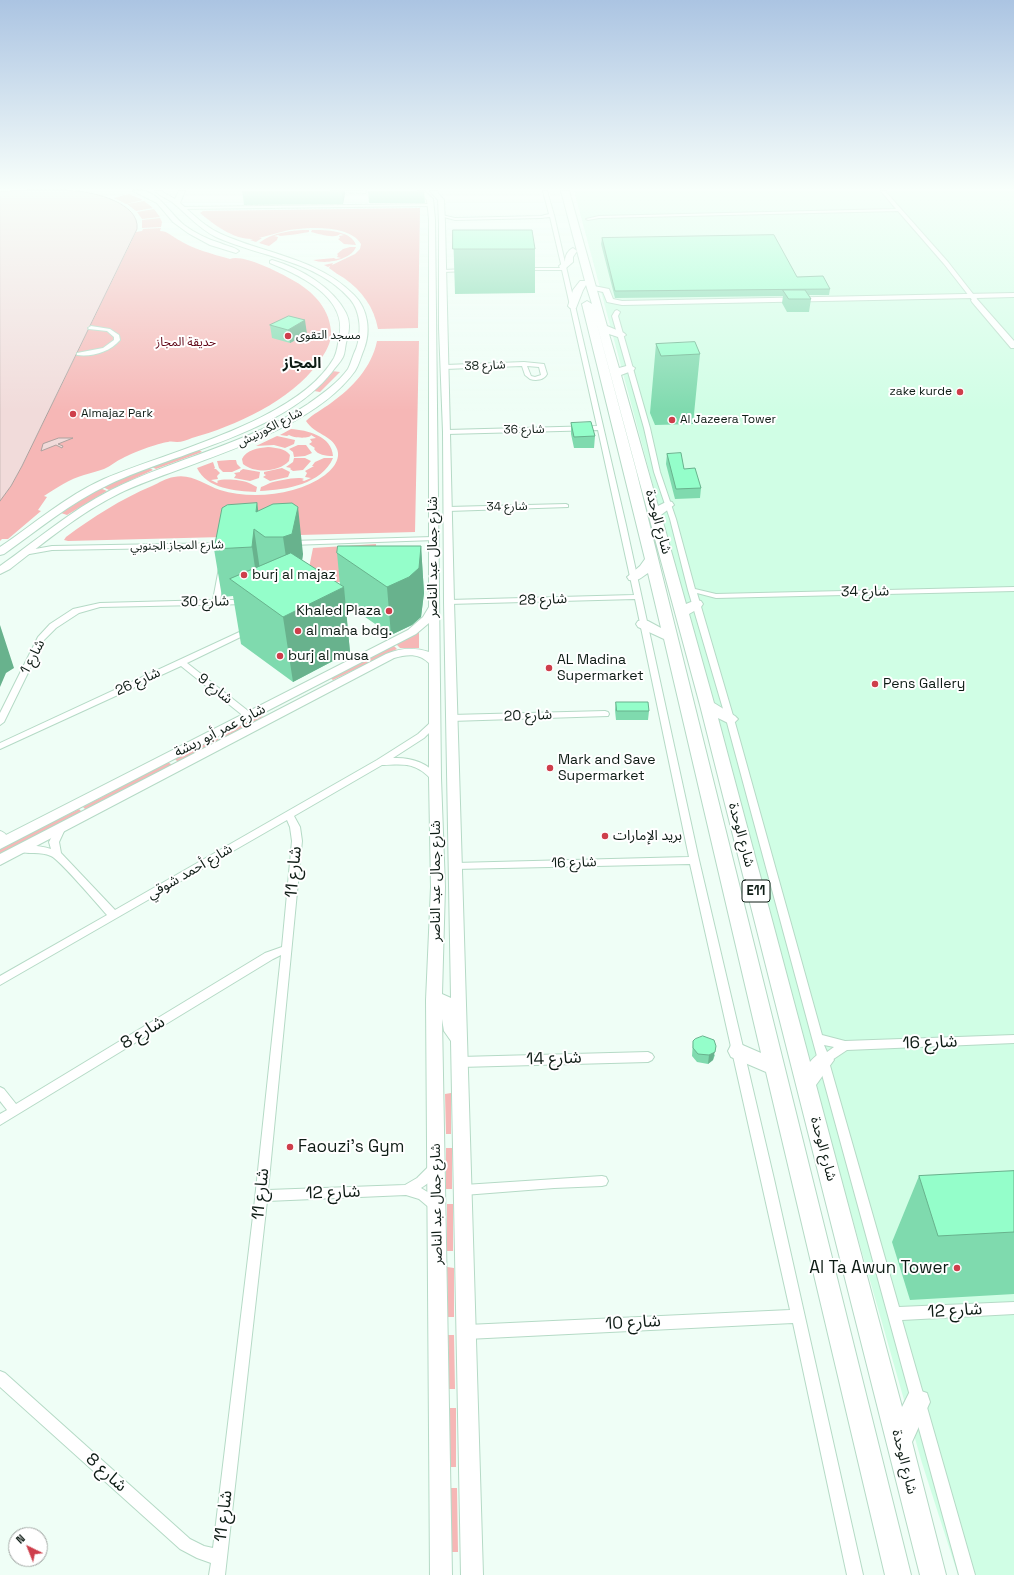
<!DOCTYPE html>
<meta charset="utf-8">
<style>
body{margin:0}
#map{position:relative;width:1014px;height:1575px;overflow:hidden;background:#effef6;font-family:"Space Grotesk",sans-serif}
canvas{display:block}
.north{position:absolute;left:8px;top:1527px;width:40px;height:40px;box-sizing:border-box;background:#fff;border:1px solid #9fa4a1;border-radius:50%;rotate:317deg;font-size:11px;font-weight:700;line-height:16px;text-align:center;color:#0e1c15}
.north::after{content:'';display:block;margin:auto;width:14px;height:18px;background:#ce3e4b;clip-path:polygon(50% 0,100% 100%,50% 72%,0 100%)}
</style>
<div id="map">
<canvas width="1014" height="1575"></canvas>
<div class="north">N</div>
</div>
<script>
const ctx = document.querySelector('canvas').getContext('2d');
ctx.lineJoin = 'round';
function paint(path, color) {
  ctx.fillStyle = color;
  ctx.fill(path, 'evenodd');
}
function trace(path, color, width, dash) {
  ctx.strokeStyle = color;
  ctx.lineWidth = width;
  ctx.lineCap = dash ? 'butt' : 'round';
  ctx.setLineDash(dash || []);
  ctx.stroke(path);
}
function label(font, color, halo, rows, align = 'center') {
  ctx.font = font + ' "Space Grotesk","Noto Sans Arabic",sans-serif';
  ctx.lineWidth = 4;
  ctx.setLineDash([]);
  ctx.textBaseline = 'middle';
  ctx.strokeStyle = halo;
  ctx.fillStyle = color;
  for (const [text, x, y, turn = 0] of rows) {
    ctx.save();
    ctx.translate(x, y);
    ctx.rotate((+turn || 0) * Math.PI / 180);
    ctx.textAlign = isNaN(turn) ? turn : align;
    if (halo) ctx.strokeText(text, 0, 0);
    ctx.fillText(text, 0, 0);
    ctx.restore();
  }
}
paint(new Path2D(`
 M574 191H1014V1575H958L922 1463 810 1070Z`), '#d0fee5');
paint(new Path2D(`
 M129 194 143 200 126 204 114 198Z
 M144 201 153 208 136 211 127 204Z
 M420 208 418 328 378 329C374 307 362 291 344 278 339 275 334 272 329 268L330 266 328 267 324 265 333 263 332 265 355 254 360 249 361 244C349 224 305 227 285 231 276 233 268 236 259 238H262L256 242 250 240 253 239C234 240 213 224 200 213L203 211Z
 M154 209 160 217 142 219 137 212Z
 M160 218 162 222 161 227 142 228V220Z
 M161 228 160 231C167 231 172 236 177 239 193 249 212 254 230 259 242 254 276 271 287 277 309 288 329 305 331 331 332 343 325 353 318 363 291 401 235 426 192 438 187 440 182 442 177 442 174 442 171 441 168 442 158 443 132 453 123 458 116 461 111 466 104 469 98 471 91 473 84 475 70 479 56 488 44 496L47 497 38 510 41 511 8 539H2L0 541V501L11 486 22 466 136 232 142 231 143 229Z
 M309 230V232C299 234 290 235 280 236L278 235 274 236 278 237 277 240 269 246 259 243C273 232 293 230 309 230Z
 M312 230C325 230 351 230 356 245L344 244 338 239 340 238 339 236 344 235 340 234C335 239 319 234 311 232Z
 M350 247H356C351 260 325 265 313 260L334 258 336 259 341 258 337 257 338 255 337 254 343 249Z
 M377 341H419L415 532 68 541 64 540 66 537C93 517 121 499 152 486 159 483 166 478 174 477 191 473 205 485 220 490 252 500 298 495 325 475 333 469 341 459 337 449 332 435 314 434 306 421 313 414 323 409 331 403 352 388 372 367 377 341Z
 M332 371 340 372 320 392 314 391Z
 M291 429C307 430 332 436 333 456 325 456 318 455 314 449L315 448 309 444 312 442 310 439 316 438 311 435C310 439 293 438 289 435L287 436 280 435Z
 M277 436 295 440 294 444 285 448 274 445 256 446Z
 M298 445H306L312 453 305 456 294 457 293 452 289 449Z
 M268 447C276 448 285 448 290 455L289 461C279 472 255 474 243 464L242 459C246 450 258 448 268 447Z
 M198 449 202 452 156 469 150 466Z
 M294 458H305L311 461 303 470 293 471 290 469 291 468 286 467 293 462Z
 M324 458H333C322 484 286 490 260 491L261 487C265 486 267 484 270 483 276 481 299 476 304 479L302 480 304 481 311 478 305 477 307 473 305 471 314 466H312L315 462Z
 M230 460H236L237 464 241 468 232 472H223L219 468 217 461Z
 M213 462 215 468 214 469H216L220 473 217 476 218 479 211 480 217 483 218 482 217 481C224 478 242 480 249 483 252 484 254 486 257 487L256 492C236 491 207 489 197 468Z
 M148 467 153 470 109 490 103 487Z
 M282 468 290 472 288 477 270 481 263 477 266 475 264 474V472Z
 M243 469 260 472 259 478 250 481 234 478 236 475 234 473 240 472V471Z
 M100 488 107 491 67 515 61 513Z
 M376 544V581L306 583 313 548Z
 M419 631V648H400L396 644Z
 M393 645 397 649 333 680 330 678Z
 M260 714 263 717 222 739 218 736Z
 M216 737 219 740 178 762 175 759Z
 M168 762 172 765 86 810 83 807Z
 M79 809 82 812 0 855V849Z
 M451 1093V1134H446L445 1094Z
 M446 1148H452V1189H446Z
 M447 1204H453V1251H447Z
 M447 1267 454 1268V1317H448Z
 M448 1335H454L455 1389H449Z
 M449 1408H456V1467H450Z
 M450 1488H457L458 1552H451Z`), '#f6b7b6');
const water = new Path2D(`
 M0 191C25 191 50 189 75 191 94 192 140 203 137 229L22 466 11 486 0 501Z
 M59 438H73L58 444 63 446 62 448 56 445 41 451 43 444Z`);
paint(water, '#f1dbda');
trace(water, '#ada29f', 1);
const street = new Path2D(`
 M331 191H361L367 192 365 193 333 192Z
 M543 191H547L554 215 626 525 699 860 774 1179 863 1575H847L793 1323 467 1339 462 1337 460 1332 462 1327 467 1325 790 1310 690 864 455 869 452 868 450 866 452 864 455 863 689 857 635 599 449 604 445 602 449 600 634 595 598 430 447 434 444 432 447 430 597 426 562 270H523L521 269 523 268H562L550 217 541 218 455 220 440 216 442 215 455 218 541 216 549 214Z
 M881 191H885L948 262 977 299V301H973L944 264 898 211 599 218 588 220 586 219 599 216 896 209Z
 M433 204 431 206 183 209 181 208 183 207Z
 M466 269 468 270V271L443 272 441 271 443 270Z
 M617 310 620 312 618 316 650 428 660 472 676 519 695 589 716 594 1014 587V591L716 598 697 593 734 719 822 1035 845 1041 1014 1035V1043L847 1050 829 1062 899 1307 1014 1302V1314L902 1320 975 1575H959L812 1038 726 719 688 590 670 519 654 472 644 428 612 316 615 311ZM824 1045 834 1047 827 1052Z
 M91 326 110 329 119 335 120 340C110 352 92 357 77 355V353L103 348 114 340V337L107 331 89 329 88 328Z
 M524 362 544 364 547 374C544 380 536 381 530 379L525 375 522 366 445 369 442 367 445 365ZM527 366 539 367 541 375 535 377 531 376Z
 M566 504 568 505V507L448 511 445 509 448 507Z
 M433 537 435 538V540L291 545 287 543 291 541Z
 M226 543H229V547L52 550 24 555 20 553 24 551 52 546Z
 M219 568H222L226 570 220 600H246L250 602 249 604 100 607 79 613 56 628 44 640 4 722 0 725V713L38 637 50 624 73 609 100 603 213 600Z
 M248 628H254L255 630 187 663 252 714 253 716 252 718H246L181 666 0 749V743Z
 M605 711 608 712 609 714 608 716 451 721 447 718 451 715Z
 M434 721 438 724 424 738 393 758C411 757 429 763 439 778L438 780H432C416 762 404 764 382 765L294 816 300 827 302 841 268 1190 405 1185 417 1178 431 1164 435 1163 439 1164 441 1168C437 1176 428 1184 421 1188L434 1196 442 1206 440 1210 436 1212 432 1210 419 1199 406 1195 267 1201 225 1575H209L211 1563 197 1558 180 1549 0 1387V1371L5 1373 190 1539 204 1546 213 1548 254 1208 281 955 273 959 0 1125V1114L7 1110 0 1101V1087L4 1089 16 1104 265 953 282 947 292 841 290 827 287 820 0 985V976L107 915C98 905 59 859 51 856 40 851 29 855 18 851L16 849 18 847C28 844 41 846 51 849L49 842 57 827 60 826 63 827 65 829 59 842 61 853 115 910 377 760 418 734 431 722Z
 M0 831C5 832 8 837 11 841L9 843H3L0 840Z
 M648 1052 652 1054 654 1057 652 1060 648 1062 460 1067 456 1065 454 1062 456 1059 460 1057Z
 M602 1176 606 1177 608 1181 606 1185 602 1186 554 1188 464 1195 460 1194 458 1190 460 1186 464 1185Z`);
const secondary = new Path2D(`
 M133 191C157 187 168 212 184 225 195 233 207 239 220 243 226 246 235 247 239 251L236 253 210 245 188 233 173 222 157 203Z
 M154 191H161L175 199 179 191H185L180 203C193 214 205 227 221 234 265 254 318 258 354 295 368 309 371 331 364 349 361 356 359 365 355 371 309 435 189 461 120 493 79 513 45 542 10 569L0 574V566C37 540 70 511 111 490 175 458 248 444 308 404 322 394 338 383 348 369 351 363 353 355 356 349 362 333 361 312 350 299 316 260 260 257 216 237 199 229 187 214 172 202 166 198 159 195 154 191Z
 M418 191H424L433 199 435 219 441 778 445 887 442 994 451 998 444 602 443 432 439 328V223L438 200 430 191H436L444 200 445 223 454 602 483 1575H461L451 1041 444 1031 442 1019 452 1575H430L426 1000 431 887 429 778V663C419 653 407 654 394 658L0 865V854L386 654C401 648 414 647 429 652V623L416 634 0 849V838L408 630 423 617 429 607V219L427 200Z
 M272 260C300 268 333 287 346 313 351 323 349 333 346 343 345 347 345 353 343 357 340 363 335 367 332 372 284 433 178 452 110 484 71 502 38 530 4 554L0 555V547C34 524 66 496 104 479 169 451 298 421 334 358 337 352 338 344 339 338 349 298 300 275 270 263V261Z
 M589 285 609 289 613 299 622 301 1014 293V297L976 298 1014 341V348H1011L972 302 971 300 974 298 622 305 607 302 603 292 589 289Z`);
const highway = new Path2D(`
 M561 191H569L607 326 624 333 626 335 621 338 609 334 619 368 630 365 635 368 634 370 621 375 658 506 668 501 672 502 674 505 661 515 686 604 696 600 701 601 703 604 701 607 689 614 714 703 735 716 738 719 735 722 730 724 718 718 810 1062C817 1054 821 1051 831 1054L834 1060 816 1085 902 1407 909 1393 918 1390 927 1393 930 1402 912 1442 946 1575H920L700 705 595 317 636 470 911 1575H885L766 1072 731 1057 728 1051 731 1045 738 1043 761 1053 664 639 638 627 636 624 638 621 643 620 648 621 661 628 648 573C642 577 638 582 629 580L627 577 640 566 645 559 582 304 587 301 592 304 586 285 583 290 576 308H570L568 306 573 290 580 281H585Z
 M573 248 577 251 573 257V262L566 268H560L559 266 565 261C565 256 568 250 573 248Z`);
trace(street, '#b5dac6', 2);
trace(secondary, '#b5dac6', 2);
trace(highway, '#b5dac6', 2);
paint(street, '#fff');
paint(secondary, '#fff');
paint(highway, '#fff');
paint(new Path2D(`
 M242 191H345V194L343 204 244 205Z
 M368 191H424L425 203H369Z
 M453 230 535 249V293L455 294Z
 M602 238 797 277 830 289 829 295H809L811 299 809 312H787L782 303 783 296 615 298 601 244Z
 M270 325 307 334 290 343 272 338Z
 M656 344 700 354 693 424 655 425 650 413Z
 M571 423 595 436 594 448H574L571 434Z
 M667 454 684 469 701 488 700 498 675 499 666 464Z
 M257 503 258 511 303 554 302 560 340 585 337 553 421 546 424 593 421 617 412 625 391 635 345 603 350 652 293 682 241 644 233 596 222 597 214 549Z
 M616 702 649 711 648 720H616L615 710Z
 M693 1041 715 1055 713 1060 708 1064 697 1062 692 1056Z
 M1014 1171V1294L910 1300 892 1242 919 1176Z`), '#7fdaae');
paint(new Path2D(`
 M342 191H345V194L343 204Z
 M305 320 307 334 290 343 288 330Z
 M257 503 262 535 256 512Z
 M298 507 303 554 299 581 290 584 283 537Z
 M254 529 261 577 259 595 252 547Z
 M421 546 424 593 421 617 412 625 391 635 387 587Z
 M344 587 350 652 293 682 283 617Z
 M0 625 14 668 6 673 0 687Z
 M716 1046 713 1060 708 1064 709 1055Z`), '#68b28d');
const building = new Path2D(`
 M453 230H532L535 249H453Z
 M774 235 797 277 823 276 830 289 615 291 602 238Z
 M783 290H805L811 299H789Z
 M289 316 305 320 288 330 270 325Z
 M695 342 700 354 661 356 656 344Z
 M591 422 595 436 574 437 571 423Z
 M681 453 684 469 695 468 701 488 676 489 667 454Z
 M257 503 256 512 273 504 292 503 298 507 292 534 283 537H265L254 529 252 547 214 549 222 508 227 505Z
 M338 546H421L419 568 409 577 387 587 337 553Z
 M291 553 344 587 283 617 230 579Z
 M616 702H648L649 711H617Z
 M703 1036 714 1040 716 1046 715 1052 709 1055 698 1054 693 1048V1041L695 1039Z
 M1014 1171V1232L938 1236 919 1176Z`);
paint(building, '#94feca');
trace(building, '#68b28d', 1);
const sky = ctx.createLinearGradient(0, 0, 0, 411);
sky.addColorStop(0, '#abc4e2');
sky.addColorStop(0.46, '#f8fffb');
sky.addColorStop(1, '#f8fffb00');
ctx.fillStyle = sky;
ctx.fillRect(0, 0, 1014, 411);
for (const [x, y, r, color] of [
 [288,336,4,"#ce3e4b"],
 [960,392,4,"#ce3e4b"],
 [73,414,4,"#ce3e4b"],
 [672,420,4,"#ce3e4b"],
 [244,575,4,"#ce3e4b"],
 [389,611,4,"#ce3e4b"],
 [298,631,4,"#ce3e4b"],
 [280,656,4,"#ce3e4b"],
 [549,668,4,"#ce3e4b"],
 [875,684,4,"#ce3e4b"],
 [550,768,4,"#ce3e4b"],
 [605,836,4,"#ce3e4b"],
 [290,1147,4,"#ce3e4b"],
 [957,1268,4,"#ce3e4b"]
]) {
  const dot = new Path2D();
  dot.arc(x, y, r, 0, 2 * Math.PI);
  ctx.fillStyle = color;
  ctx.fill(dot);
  trace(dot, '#fff', 1.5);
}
label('12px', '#0e1c15', '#fff', [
 ["مسجد التقوى",296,336],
 ["zake kurde",952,392,"right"],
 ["Almajaz Park",81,414],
 ["Al Jazeera Tower",680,420]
], 'left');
label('12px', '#5d0012', '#fff', [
 ["حديقة المجاز",186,343]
]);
label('12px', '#0e1c15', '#fff', [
 ["شارع 38",485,366,-2],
 ["شارع الكورنيش",270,428,-27],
 ["شارع 36",524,430,-1],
 ["شارع 34",507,507,-1],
 ["شارع المجاز الجنوبي",177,546,-1]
]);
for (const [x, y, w] of [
 [756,891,28]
]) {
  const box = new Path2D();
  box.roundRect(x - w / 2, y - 11, w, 22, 3);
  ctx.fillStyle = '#fff';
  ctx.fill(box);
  trace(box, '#0e1c15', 1);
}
label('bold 13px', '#0e1c15', null, [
 ["E11",756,891]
]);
label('14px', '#0e1c15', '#fff', [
 ["شارع الوحدة",658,522,75],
 ["شارع جمال عبد الناصر",433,557,-90],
 ["شارع 34",865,592,-1],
 ["شارع 28",543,600,-2],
 ["شارع 30",205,602,-1],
 ["شارع 1",33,657,-62],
 ["شارع 26",138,682,-25],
 ["شارع 9",215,689,38],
 ["شارع 20",528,716,-2],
 ["شارع عمر أبو ريشة",220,731,-27],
 ["شارع الوحدة",741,835,75],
 ["شارع 16",574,863,-2],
 ["شارع أحمد شوقي",190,872,-30],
 ["شارع جمال عبد الناصر",436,881,-90],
 ["شارع الوحدة",823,1149,75],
 ["شارع جمال عبد الناصر",437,1204,-91],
 ["شارع الوحدة",904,1462,76]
]);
label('14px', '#0e1c15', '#fff', [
 ["burj al majaz",252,575],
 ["Khaled Plaza",381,611,"right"],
 ["al maha bdg.",306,631],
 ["burj al musa",288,656],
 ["AL Madina",557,660],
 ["Supermarket",557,676],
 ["Pens Gallery",883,684],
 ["Mark and Save",558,760],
 ["Supermarket",558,776],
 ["بريد الإمارات",613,836]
], 'left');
label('bold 15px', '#0e1c15', '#fff', [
 ["المجاز",302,364]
]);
label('17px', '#0e1c15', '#fff', [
 ["شارع 11",294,872,-85],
 ["شارع 8",143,1033,-31],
 ["شارع 16",930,1043,-2],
 ["شارع 14",554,1059,-2],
 ["شارع 12",333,1193,-2],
 ["شارع 11",261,1194,-84],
 ["شارع 12",955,1311,-3],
 ["شارع 10",633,1323,-3],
 ["شارع 8",106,1473,42],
 ["شارع 11",224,1516,-83]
]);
label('17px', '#0e1c15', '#fff', [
 ["Faouzi's Gym",298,1147],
 ["Al Ta Awun Tower",949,1268,"right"]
], 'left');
</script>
